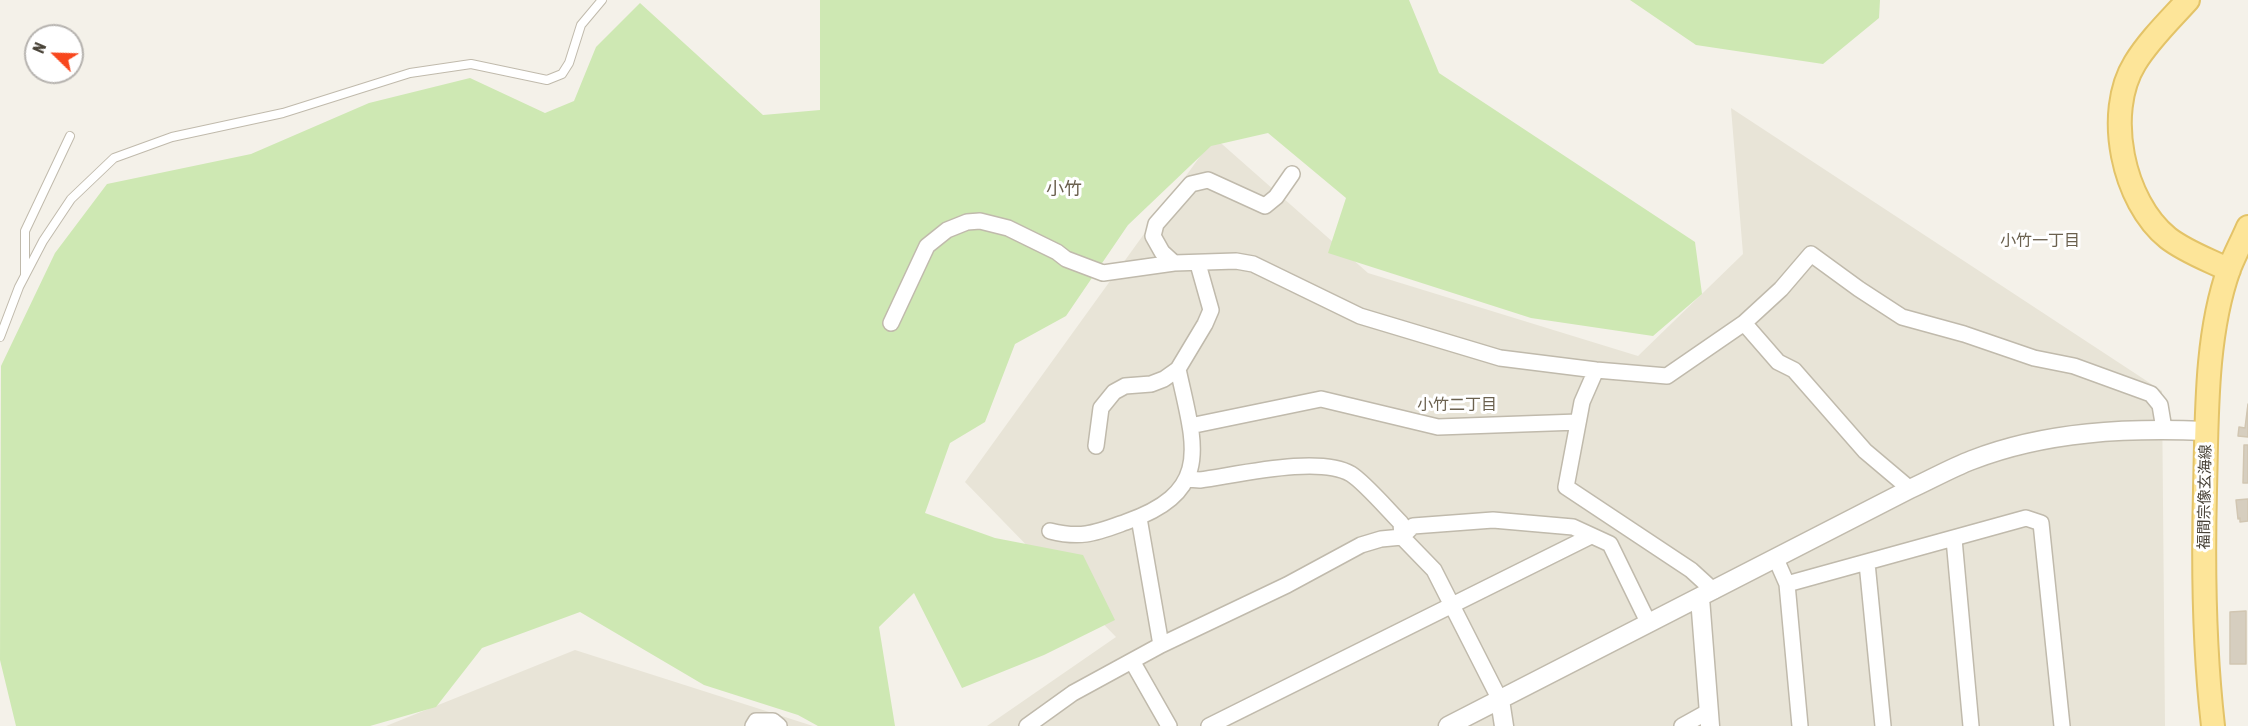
<!DOCTYPE html>
<meta charset="utf-8">
<style>
body{margin:0}
#map{position:relative;width:2248px;height:726px;overflow:hidden;background:#f4f1e9;font-family:"Asap Condensed",sans-serif}
canvas{display:block}
.north{position:absolute;left:24px;top:24px;width:60px;height:60px;box-sizing:border-box;background:#fff;border:2px solid #b6b3af;border-radius:50%;rotate:293deg;font-size:16px;font-weight:700;line-height:24px;text-align:center;color:#484237}
.north::after{content:'';display:block;margin:auto;width:21px;height:27px;background:#f8471d;clip-path:polygon(50% 0,100% 100%,50% 72%,0 100%)}
</style>
<div id="map">
<canvas width="2248" height="726"></canvas>
<div class="north">N</div>
</div>
<script>
const ctx = document.querySelector('canvas').getContext('2d');
ctx.lineJoin = 'round';
function paint(path, color) {
  ctx.fillStyle = color;
  ctx.fill(path, 'evenodd');
}
function trace(path, color, width, dash) {
  ctx.strokeStyle = color;
  ctx.lineWidth = width;
  ctx.lineCap = dash ? 'butt' : 'round';
  ctx.setLineDash(dash || []);
  ctx.stroke(path);
}
function label(font, color, halo, rows, align = 'center') {
  ctx.font = font + ' "Asap Condensed","Noto Sans JP",sans-serif';
  ctx.lineWidth = 6;
  ctx.setLineDash([]);
  ctx.textBaseline = 'middle';
  ctx.strokeStyle = halo;
  ctx.fillStyle = color;
  for (const [text, x, y, turn = 0] of rows) {
    ctx.save();
    ctx.translate(x, y);
    ctx.rotate((+turn || 0) * Math.PI / 180);
    ctx.textAlign = isNaN(turn) ? turn : align;
    if (halo) ctx.strokeText(text, 0, 0);
    ctx.fillText(text, 0, 0);
    ctx.restore();
  }
}
paint(new Path2D(`
 M1731 108 2162 391 2165 726H987L1116 637 965 482 1214 137 1368 273 1638 356 1743 254Z
 M575 650 813 726H386Z`), '#e8e4d7');
paint(new Path2D(`
 M820 0H1409L1439 73 1695 242 1702 294 1653 336 1531 318 1328 253 1346 198 1268 133 1211 146 1128 225 1066 316 1015 344 985 422 950 443 925 513 995 538 1083 555 1115 620 1044 655 962 688 914 593 879 627 895 726H818L798 715 704 685 580 612 482 648 436 707 370 726H16L0 660 1 366 55 253 107 184 251 154 369 103 470 78 545 113 574 101 596 47 640 3 763 115 820 110Z
 M1630 0H1880L1879 18 1823 64 1696 45Z`), '#cee8b3');
const building = new Path2D(`
 M2248 404V437L2238 436 2239 427 2245 428Z
 M2244 445H2248V483H2243Z
 M2248 499V521L2240 522V518L2238 519 2236 500Z
 M2246 611V664H2230V612Z`);
paint(building, '#d6cebf');
trace(building, '#d1c6b2', 1.5);
const service = new Path2D(`
 M25 274V231L70 136
 M0 337 19 287 43 241 71 199 114 158 172 137 283 113 410 73 471 64 547 80 562 74 569 63 581 25 602 0`);
const minor = new Path2D(`
 M1174 263 1162 252 1153 236 1156 224 1191 184 1208 180 1265 206 1276 197 1292 174
 M891 323 927 246 947 230 967 222 980 221 1008 228 1057 252 1066 259 1103 273 1174 263 1236 261 1253 264 1360 316 1500 358 1596 370 1667 376 1744 323 1781 289 1811 254 1859 289 1902 317 1964 334 2034 358 2074 366 2151 394 2160 405 2164 429
 M1744 323 1778 362 1794 370 1865 451 1910 489
 M1596 370 1582 402 1566 487 1691 570 1714 591
 M1190 426 1321 399 1438 427 1578 422
 M1096 446 1101 408 1114 392 1125 386 1151 384 1164 379 1178 369
 M1187 479 1200 480C1237 475 1319 455 1351 474 1364 482 1389 511 1401 523L1402 537 1434 570 1500 700
 M1139 518 1161 645
 M1050 531C1082 539 1095 533 1126 522 1215 491 1194 444 1178 369L1205 324 1211 310 1198 264
 M1954 539 1971 726
 M1776 559 1787 584 1800 726
 M1867 563 1883 726
 M1787 584 2026 518 2041 523 2062 726
 M1132 661 1169 726
 M753 726 756 721H773L779 726
 M1027 726 1073 693 1161 645 1287 585 1361 545 1381 539 1402 537 1413 526 1493 520 1573 527 1610 544 1649 624
 M1209 726 1591 536
 M1682 726 1709 711`);
const tertiary = new Path2D(`
 M1700 598 1710 726
 M1500 700 1504 726
 M1448 726 1910 489C1930 480 1951 468 1972 460 2047 431 2127 428 2206 431`);
const primary = new Path2D(`
 M2188 0C2170 20 2149 40 2135 63 2104 113 2123 202 2168 238 2186 252 2209 260 2229 270
 M2213 726C2204 648 2203 568 2205 490 2207 419 2205 336 2229 269 2235 254 2242 241 2248 227`);
trace(service, '#c0baac', 10);
trace(minor, '#c0baac', 18);
trace(tertiary, '#c0baac', 21);
trace(primary, '#e3c368', 26);
trace(service, '#fff', 8);
trace(minor, '#fff', 15);
trace(tertiary, '#fff', 18);
trace(primary, '#fde599', 22);
label('15px', '#484237', '#fff', [
 ["福間宗像玄海線",2205,497,-89]
]);
label('16px', '#6b614f', '#fff', [
 ["小竹一丁目",2040,241],
 ["小竹二丁目",1457,405]
]);
label('18px', '#6b614f', '#fff', [
 ["小竹",1064,189]
]);
</script>
